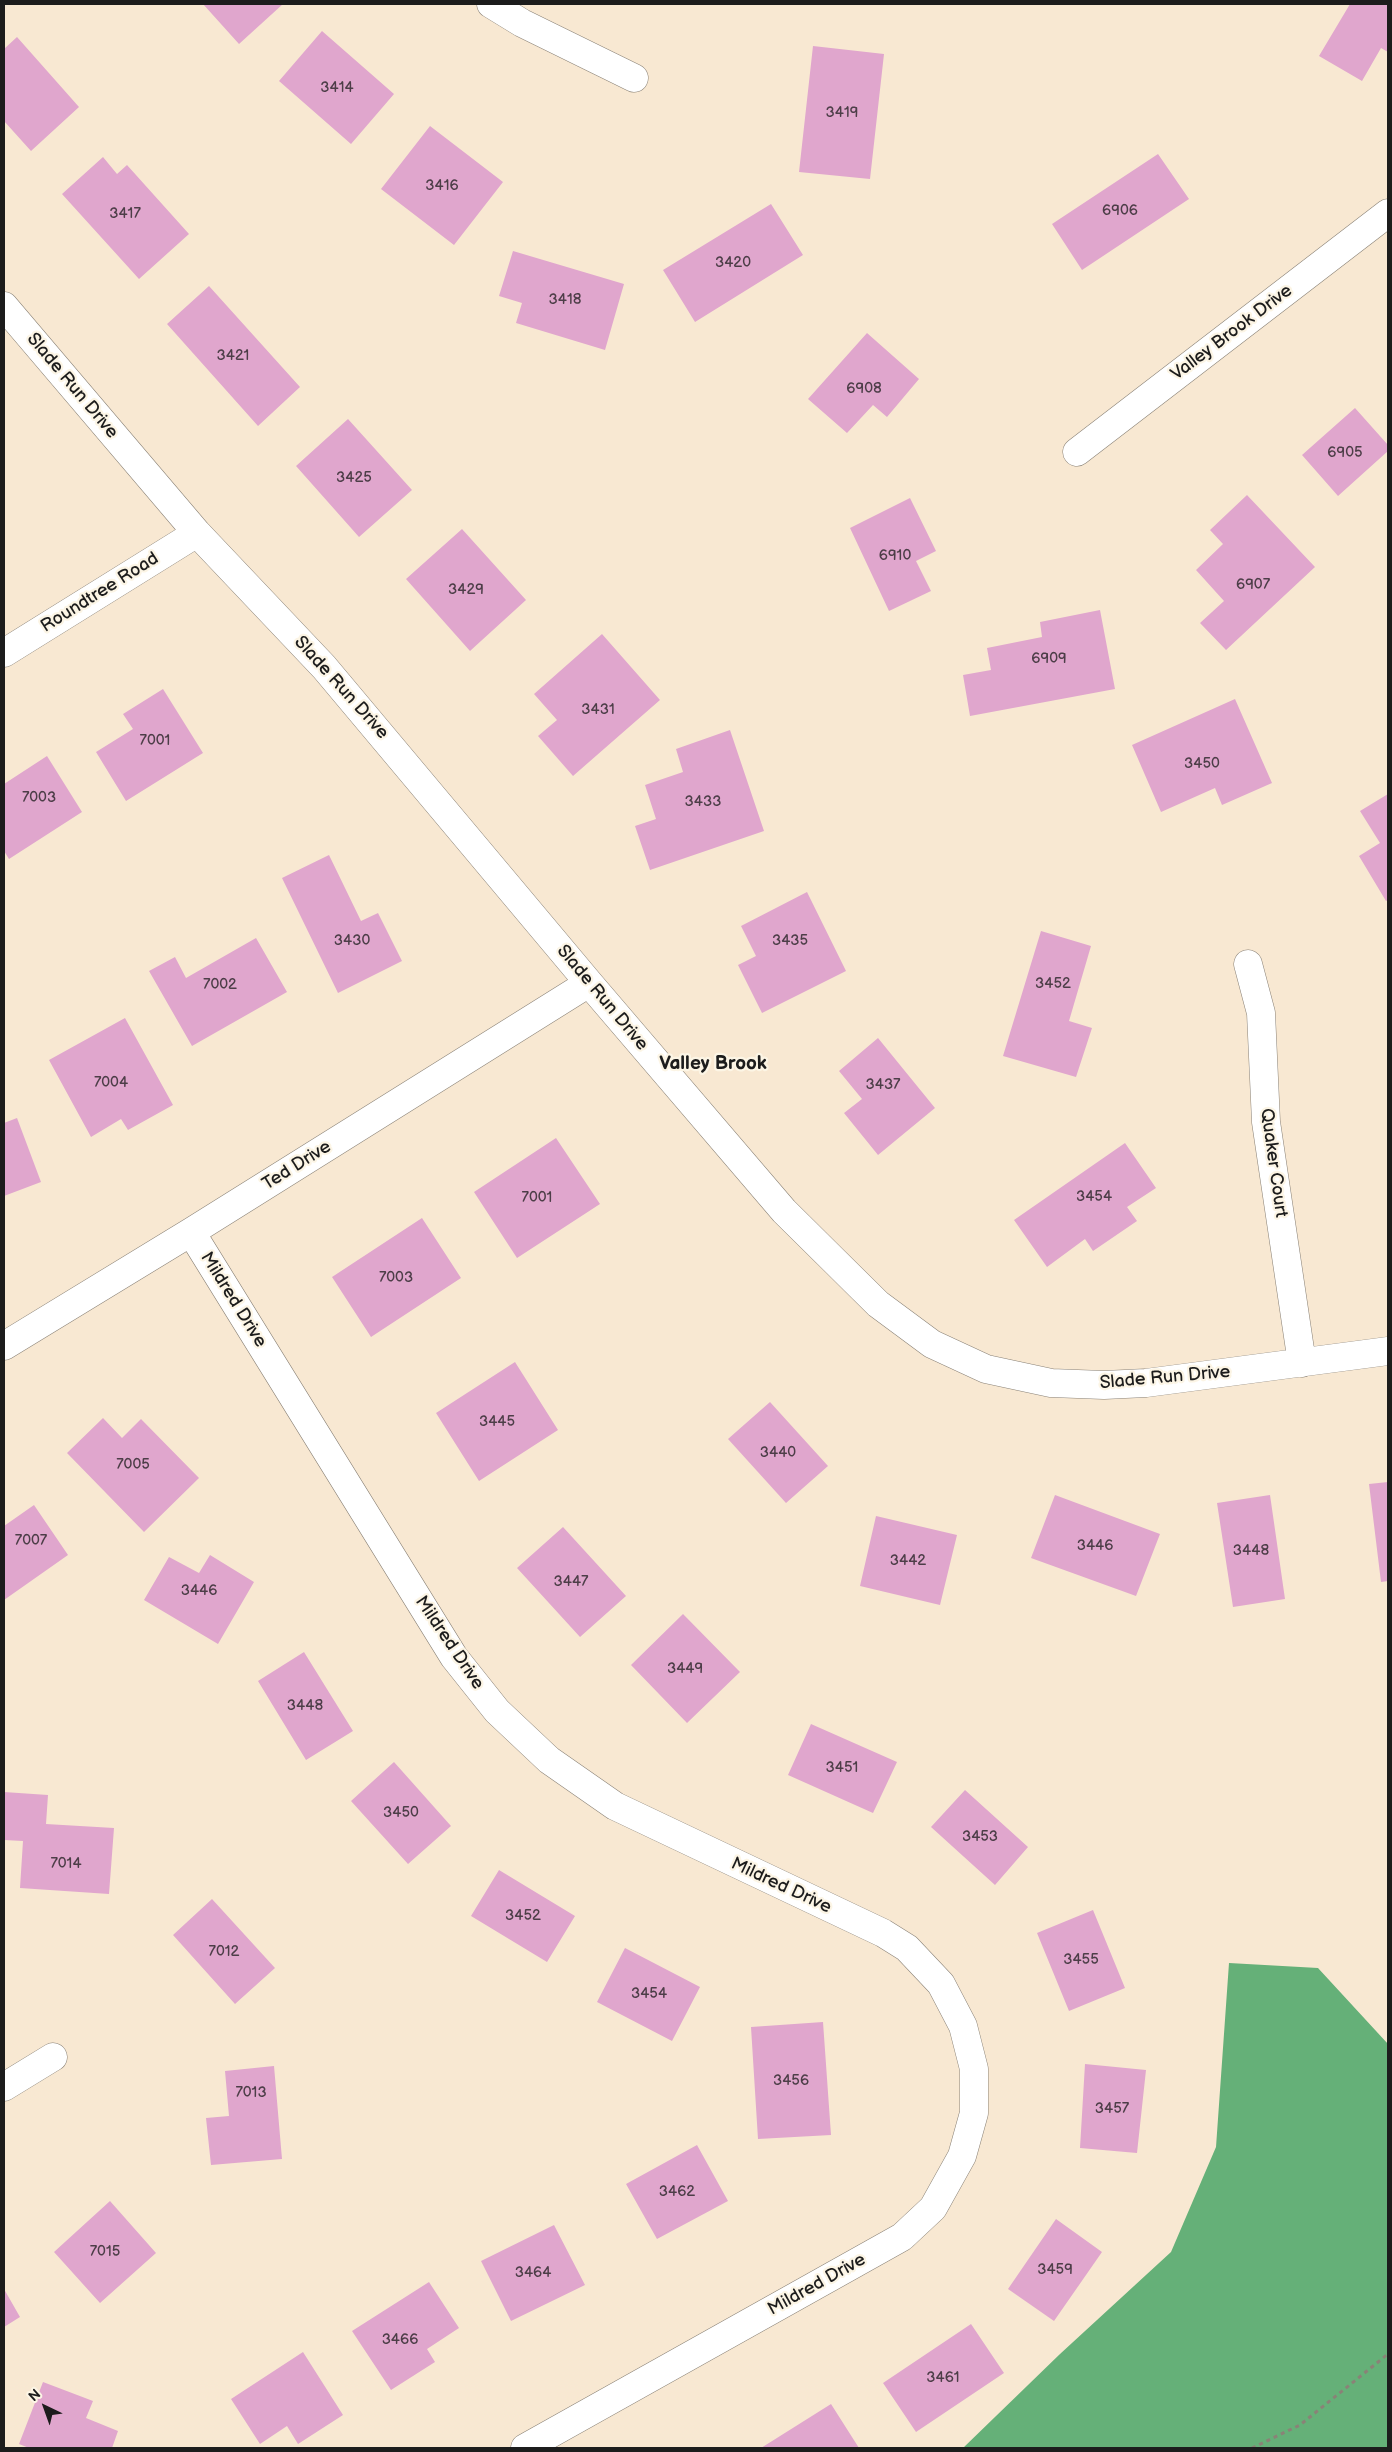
<!DOCTYPE html>
<style>
body{margin:0}
#map{position:relative;width:1392px;height:2452px;overflow:hidden;background:#f8e8d2;font-family:"Balsamiq Sans",sans-serif}
canvas{display:block}
.frame{position:absolute;inset:0;border:5px solid #1c1c1c;pointer-events:none}
.north{position:absolute;left:20px;top:2382px;width:50px;height:50px;-webkit-text-stroke:4px #fcf5e5;paint-order:stroke;rotate:318deg;font-size:14px;font-weight:700;line-height:20px;text-align:center;color:#1c1c1c}
.north::after{content:'';display:block;margin:auto;width:18px;height:22px;background:#1c1c1c;clip-path:polygon(50% 0,100% 100%,50% 72%,0 100%)}
</style>
<div id="map">
<canvas width="1392" height="2452"></canvas>
<div class="frame"></div>
<div class="north">N</div>
</div>
<script>
const ctx = document.querySelector('canvas').getContext('2d');
ctx.lineJoin = 'round';
function paint(path, color) {
  ctx.fillStyle = color;
  ctx.fill(path, 'evenodd');
}
function trace(path, color, width, dash) {
  ctx.strokeStyle = color;
  ctx.lineWidth = width;
  ctx.lineCap = dash ? 'butt' : 'round';
  ctx.setLineDash(dash || []);
  ctx.stroke(path);
}
function label(font, color, halo, rows, align = 'center') {
  ctx.font = font + ' "Balsamiq Sans",sans-serif';
  ctx.lineWidth = 4.5;
  ctx.setLineDash([]);
  ctx.textBaseline = 'middle';
  ctx.strokeStyle = halo;
  ctx.fillStyle = color;
  for (const [text, x, y, turn = 0] of rows) {
    ctx.save();
    ctx.translate(x, y);
    ctx.rotate((+turn || 0) * Math.PI / 180);
    ctx.textAlign = isNaN(turn) ? turn : align;
    if (halo) ctx.strokeText(text, 0, 0);
    ctx.fillText(text, 0, 0);
    ctx.restore();
  }
}
paint(new Path2D(`
 M1229 1963 1318 1968 1388 2044V2448H963L1060 2354 1171 2252 1216 2147Z`), '#65b078');
paint(new Path2D(`
 M203 4H283L239 44Z
 M1350 4H1388V52L1381 48 1362 81 1319 56Z
 M322 31 394 94 351 144 279 81Z
 M17 37 79 107 31 151 4 121V49Z
 M813 46 884 54 870 179 799 172Z
 M430 126 503 182 454 245 381 189Z
 M1158 154 1189 199 1082 270 1052 224Z
 M103 157 117 174 127 165 189 234 139 279 62 194Z
 M771 204 803 255 695 322 663 270Z
 M513 251 624 284 605 350 516 323 522 303 499 296Z
 M209 286 300 387 258 426 167 324Z
 M867 333 919 379 887 417 873 405 847 433 808 399Z
 M1355 408 1388 445V451L1338 496 1302 455Z
 M348 419 412 490 359 537 296 466Z
 M1247 495 1315 567 1226 650 1200 623 1224 601 1196 570 1223 544 1210 530Z
 M910 498 936 551 916 561 931 591 889 611 850 528Z
 M462 529 526 600 470 651 406 579Z
 M1100 610 1115 689 970 716 963 675 991 670 987 648 1042 637 1040 622Z
 M602 634 660 700 573 776 538 736 557 720 534 694Z
 M163 689 203 753 126 801 96 752 133 729 123 714Z
 M1235 699 1272 783 1222 805 1215 788 1161 812 1132 745Z
 M730 730 764 831 650 870 635 826 656 819 645 785 683 772 676 749Z
 M47 756 82 812 9 859 4 851V784Z
 M1388 794V900L1386 901 1359 856 1380 843 1360 811Z
 M329 855 361 921 378 913 402 961 338 993 282 878Z
 M807 892 846 971 762 1013 738 965 756 956 741 926Z
 M1041 931 1091 946 1069 1021 1092 1028 1076 1077 1003 1056Z
 M256 938 287 992 192 1046 149 971 175 957 186 978Z
 M125 1018 173 1105 128 1130 121 1119 91 1137 49 1060Z
 M878 1038 935 1108 878 1155 844 1113 862 1099 839 1071Z
 M17 1118 41 1182 4 1196V1123Z
 M556 1138 600 1204 517 1258 474 1192Z
 M1125 1143 1156 1188 1127 1207 1137 1221 1093 1251 1085 1239 1047 1267 1014 1220Z
 M422 1218 461 1278 371 1337 332 1277Z
 M515 1362 558 1430 479 1481 436 1413Z
 M770 1402 828 1466 786 1503 728 1439Z
 M103 1418 122 1438 141 1419 199 1478 144 1532 67 1453Z
 M1388 1482V1581L1381 1582 1369 1484Z
 M1055 1495 1160 1534 1136 1596 1031 1558Z
 M1270 1495 1285 1599 1233 1607 1217 1503Z
 M34 1505 68 1555 4 1600V1526Z
 M876 1516 957 1535 940 1605 860 1586Z
 M563 1527 626 1596 580 1637 517 1568Z
 M210 1555 254 1582 218 1644 144 1600 169 1557 199 1573Z
 M683 1614 740 1672 687 1723 631 1665Z
 M304 1652 353 1731 306 1760 258 1681Z
 M811 1724 897 1762 873 1813 788 1775Z
 M394 1762 451 1826 408 1864 351 1801Z
 M965 1790 1028 1847 995 1885 931 1827Z
 M4 1792 48 1795 46 1824 114 1828 109 1894 20 1888 23 1841 4 1840Z
 M499 1870 575 1916 547 1962 471 1916Z
 M212 1899 275 1968 235 2004 173 1935Z
 M1093 1910 1125 1988 1069 2011 1037 1933Z
 M625 1948 700 1987 672 2041 597 2002Z
 M823 2022 831 2135 758 2139 751 2027Z
 M1085 2064 1146 2070 1137 2153 1080 2148Z
 M274 2066 282 2159 211 2165 206 2118 229 2116 225 2071Z
 M697 2145 728 2201 657 2239 626 2184Z
 M110 2201 156 2253 100 2303 54 2252Z
 M1056 2219 1102 2252 1054 2321 1008 2289Z
 M554 2225 585 2285 511 2321 481 2261Z
 M429 2282 459 2328 427 2349 435 2362 391 2390 352 2331Z
 M4 2289 20 2317 4 2327Z
 M971 2324 1004 2373 916 2432 883 2383Z
 M303 2352 343 2415 298 2444 287 2426 260 2444 231 2399Z
 M43 2382 93 2401 86 2418 118 2431 112 2448H29L19 2444Z
 M831 2404 859 2448H761Z`), '#e0a6cd');
const minor = new Path2D(`
 M491 4 522 23 634 78
 M4 306 197 533 324 667 589 983 784 1211 878 1304 932 1344 986 1369 1051 1383 1104 1385 1146 1383 1388 1351
 M1077 452 1388 213
 M4 653 197 533
 M1248 964 1261 1013 1266 1122 1302 1363
 M191 1232 454 1657 497 1711 549 1760 615 1806 883 1933 907 1948 941 1984 963 2026 974 2069V2113L962 2156 933 2208 902 2237 525 2448
 M4 1346 191 1232 589 983
 M4 2087 53 2057`);
trace(minor, '#8a8277', 29);
trace(new Path2D(`
 M1252 2448 1300 2425 1388 2354`), '#8a8277', 3, [4, 4]);
trace(minor, '#fff', 28);
label('15px', '#4d3e48', null, [
 ["3414",337,88],
 ["3419",842,113],
 ["3416",442,186],
 ["6906",1120,211],
 ["3417",125,214],
 ["3420",733,263],
 ["3418",565,300],
 ["3421",233,356],
 ["6908",864,389],
 ["6905",1345,453],
 ["3425",354,478],
 ["6910",895,556],
 ["6907",1253,585],
 ["3429",466,590],
 ["6909",1049,659],
 ["3431",598,710],
 ["7001",155,741],
 ["3450",1202,764],
 ["7003",39,798],
 ["3433",703,802],
 ["3430",352,941],
 ["3435",790,941],
 ["3452",1053,984],
 ["7002",220,985],
 ["7004",111,1083],
 ["3437",883,1085],
 ["3454",1094,1197],
 ["7001",537,1198],
 ["7003",396,1278],
 ["3445",497,1422],
 ["3440",778,1453],
 ["7005",133,1465],
 ["7007",31,1541],
 ["3446",1095,1546],
 ["3448",1251,1551],
 ["3442",908,1561],
 ["3447",571,1582],
 ["3446",199,1591],
 ["3449",685,1669],
 ["3448",305,1706],
 ["3451",842,1768],
 ["3450",401,1813],
 ["3453",980,1837],
 ["7014",66,1864],
 ["3452",523,1916],
 ["7012",224,1952],
 ["3455",1081,1960],
 ["3454",649,1994],
 ["3456",791,2081],
 ["7013",251,2093],
 ["3457",1112,2109],
 ["3462",677,2192],
 ["7015",105,2252],
 ["3459",1055,2270],
 ["3464",533,2273],
 ["3466",400,2340],
 ["3461",943,2378]
]);
label('18px', '#1c1c1c', '#fcf5e5', [
 ["Valley Brook Drive",1232,333,-37],
 ["Slade Run Drive",72,386,50],
 ["Roundtree Road",100,593,-32],
 ["Slade Run Drive",341,688,48],
 ["Slade Run Drive",602,998,50],
 ["Quaker Court",1273,1163,82],
 ["Ted Drive",297,1166,-32],
 ["Mildred Drive",233,1300,58],
 ["Slade Run Drive",1165,1378,-5],
 ["Mildred Drive",449,1643,56],
 ["Mildred Drive",781,1886,25],
 ["Mildred Drive",817,2285,-29]
]);
label('bold 19px', '#1c1c1c', '#fcf5e5', [
 ["Valley Brook",713,1064]
]);
</script>
